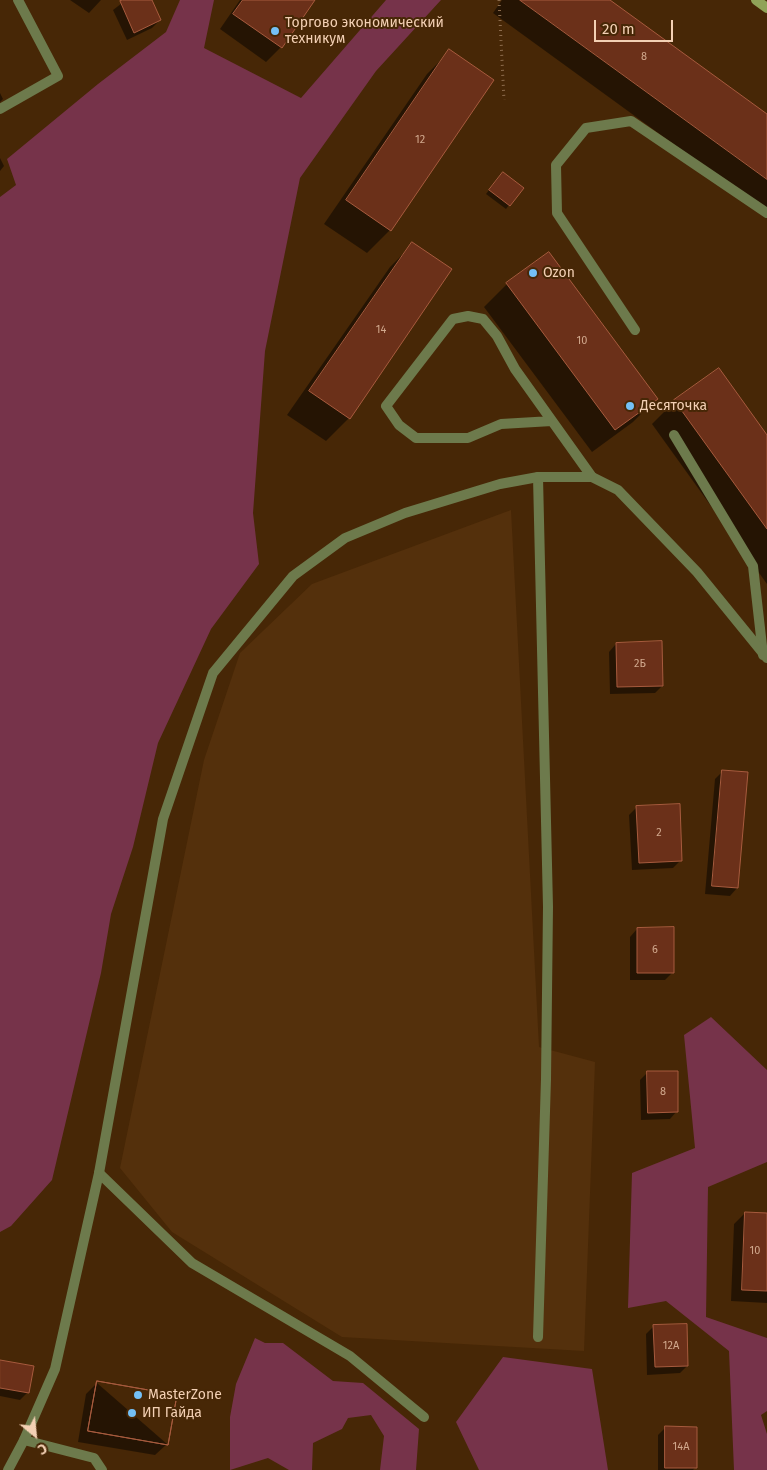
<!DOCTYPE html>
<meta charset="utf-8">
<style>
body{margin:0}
#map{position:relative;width:767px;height:1470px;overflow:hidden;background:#472706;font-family:"Fira Sans",sans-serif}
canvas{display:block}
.north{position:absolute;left:10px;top:1410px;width:50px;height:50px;-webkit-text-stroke:4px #472706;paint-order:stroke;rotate:152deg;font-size:14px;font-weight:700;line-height:20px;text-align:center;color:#f3d0b4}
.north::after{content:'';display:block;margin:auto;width:18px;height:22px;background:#f3d0b4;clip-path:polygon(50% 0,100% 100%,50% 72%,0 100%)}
.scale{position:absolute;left:594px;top:20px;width:79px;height:22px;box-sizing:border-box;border:2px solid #f3d0b4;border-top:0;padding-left:6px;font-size:15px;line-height:18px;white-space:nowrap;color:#f3d0b4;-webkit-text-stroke:4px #472706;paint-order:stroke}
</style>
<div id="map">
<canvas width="767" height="1470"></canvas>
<div class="north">С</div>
<div class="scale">20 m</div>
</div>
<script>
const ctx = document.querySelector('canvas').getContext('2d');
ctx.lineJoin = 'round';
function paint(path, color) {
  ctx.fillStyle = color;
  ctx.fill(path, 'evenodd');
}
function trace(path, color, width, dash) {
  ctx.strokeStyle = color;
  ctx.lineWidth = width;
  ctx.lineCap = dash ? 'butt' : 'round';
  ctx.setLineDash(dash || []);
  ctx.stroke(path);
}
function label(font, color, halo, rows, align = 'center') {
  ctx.font = font + ' "Fira Sans",sans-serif';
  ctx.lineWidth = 4;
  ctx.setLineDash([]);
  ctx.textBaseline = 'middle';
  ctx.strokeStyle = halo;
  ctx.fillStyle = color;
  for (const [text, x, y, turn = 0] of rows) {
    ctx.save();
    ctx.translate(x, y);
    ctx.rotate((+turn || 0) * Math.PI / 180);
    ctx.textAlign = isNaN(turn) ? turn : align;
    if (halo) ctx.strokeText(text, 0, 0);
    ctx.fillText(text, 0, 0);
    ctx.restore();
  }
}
paint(new Path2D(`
 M511 510 539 1047 595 1062 584 1351 342 1337 172 1232 120 1168 204 760 240 653 312 584Z`), '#54300c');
paint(new Path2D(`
 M180 0H214L204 48 301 98 386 0H441L376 71 300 178 265 351 253 513 259 564 211 629 158 743 133 847 111 914 101 973 52 1180 11 1226 0 1232V197L16 185 7 159 98 84 166 32Z
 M711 1017 767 1070V1162L708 1187 706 1317 767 1338V1411L761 1415 767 1434V1470H734L729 1351 666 1301 628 1308 632 1173 695 1148 684 1035Z
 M255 1338 265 1343H283L333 1381 363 1383 419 1429 416 1470H380L384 1436 371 1415 348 1418 342 1429 313 1443 312 1470H289L268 1458 230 1470V1417L236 1384Z
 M503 1357 592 1369 608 1470H479L456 1422Z`), '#76334a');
paint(new Path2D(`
 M70 0H101L89 13Z
 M126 0H150L160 20 152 28 127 40 113 10Z
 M240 0H314L281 47 266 62 220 29Z
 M502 0H608L767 116V212L493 13Z
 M450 51 390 230 367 253 324 224 427 74Z
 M0 93 3 99 0 102Z
 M0 158 4 166 0 171Z
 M499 177 522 188 506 209 486 194Z
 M413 244 451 270 349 418 326 441 287 415 390 267Z
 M507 284 656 399 633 422 592 452 484 307Z
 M675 401 767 437V584L652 424Z
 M616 644 662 686 655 693 610 694 609 652Z
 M723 771 737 888 730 896 705 894 715 779Z
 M637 807 681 860 673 868 632 870 629 815Z
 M637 929 673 972 665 980H630V937Z
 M648 1072 677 1111 670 1119 641 1120 640 1080Z
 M745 1213 767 1214V1303L731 1301 734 1224Z
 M654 1326 687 1366 680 1373 647 1375 646 1334Z
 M0 1361 28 1392 20 1400 0 1396Z
 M97 1383 167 1444 155 1455 78 1442 86 1394Z
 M666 1427 695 1468 693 1470H658V1435Z`), '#0007');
const building = new Path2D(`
 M123 0H152L161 20 134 33 120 1Z
 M243 0H315L282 48 233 14Z
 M520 0H610L767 114V179Z
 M449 49 494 80 391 231 346 200Z
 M503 172 524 188 510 206 489 190Z
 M412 242 452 269 350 419 309 391Z
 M549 252 658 399 615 430 506 283Z
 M719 368 767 435V529L674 400Z
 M662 641 663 686 617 687 616 643Z
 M722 770 748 772 738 888 712 886Z
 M680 804 682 861 639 863 636 806Z
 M674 927V973H637V928Z
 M647 1071H678V1112L648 1113Z
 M745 1212 767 1213V1291L742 1290Z
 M687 1324 688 1366 655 1367 653 1325Z
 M0 1360 34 1366 29 1393 0 1388Z
 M97 1381 177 1395 168 1445 88 1431Z
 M97 1381 177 1395 168 1445 88 1431Z
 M665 1426 697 1427V1468H665Z`);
paint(building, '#6b3019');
trace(building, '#a75b3e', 1);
trace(new Path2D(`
 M499 0 504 100`), '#8d6c4d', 3, [1, 4]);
trace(new Path2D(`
 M0 109 58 76 18 0
 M635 330 557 213 556 165 586 128 631 121 767 213
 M552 421 501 424 468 438H416L399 425 386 406 453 319 468 316 483 319 497 336 515 369 592 477
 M674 435 753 566 763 655
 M99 1173 192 1263 350 1356 424 1417
 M538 1337 546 1079 548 907 538 477
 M24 1440 94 1458 102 1470`), '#6d7a4c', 10);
trace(new Path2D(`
 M8 1470 24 1440 55 1369 99 1173 163 819 213 673 293 576 345 538 405 513 500 484 538 477H592L618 490 697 572 767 658`), '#6d7a4c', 10);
trace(new Path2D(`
 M756 0 767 8`), '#90a358', 10);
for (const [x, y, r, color] of [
 [275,31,5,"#74c0f6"],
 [533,273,5,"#74c0f6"],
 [630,406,5,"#74c0f6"],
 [138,1395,5,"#74c0f6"],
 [132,1413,5,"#74c0f6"]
]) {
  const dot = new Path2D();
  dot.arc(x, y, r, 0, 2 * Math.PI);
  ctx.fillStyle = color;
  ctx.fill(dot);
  trace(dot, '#472706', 2);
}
label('11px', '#d1a88d', null, [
 ["8",644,57],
 ["12",420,140],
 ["14",381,330],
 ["10",582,341],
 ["2Б",640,664],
 ["2",659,833],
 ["6",655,950],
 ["8",663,1092],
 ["10",755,1251],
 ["12А",671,1346],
 ["14А",681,1447]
]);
label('14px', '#f3d0b4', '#472706', [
 ["Торгово экономический",285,23],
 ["техникум",285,39],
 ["Ozon",543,273],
 ["Десяточка",640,406],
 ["MasterZone",148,1395],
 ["ИП Гайда",142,1413]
], 'left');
</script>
